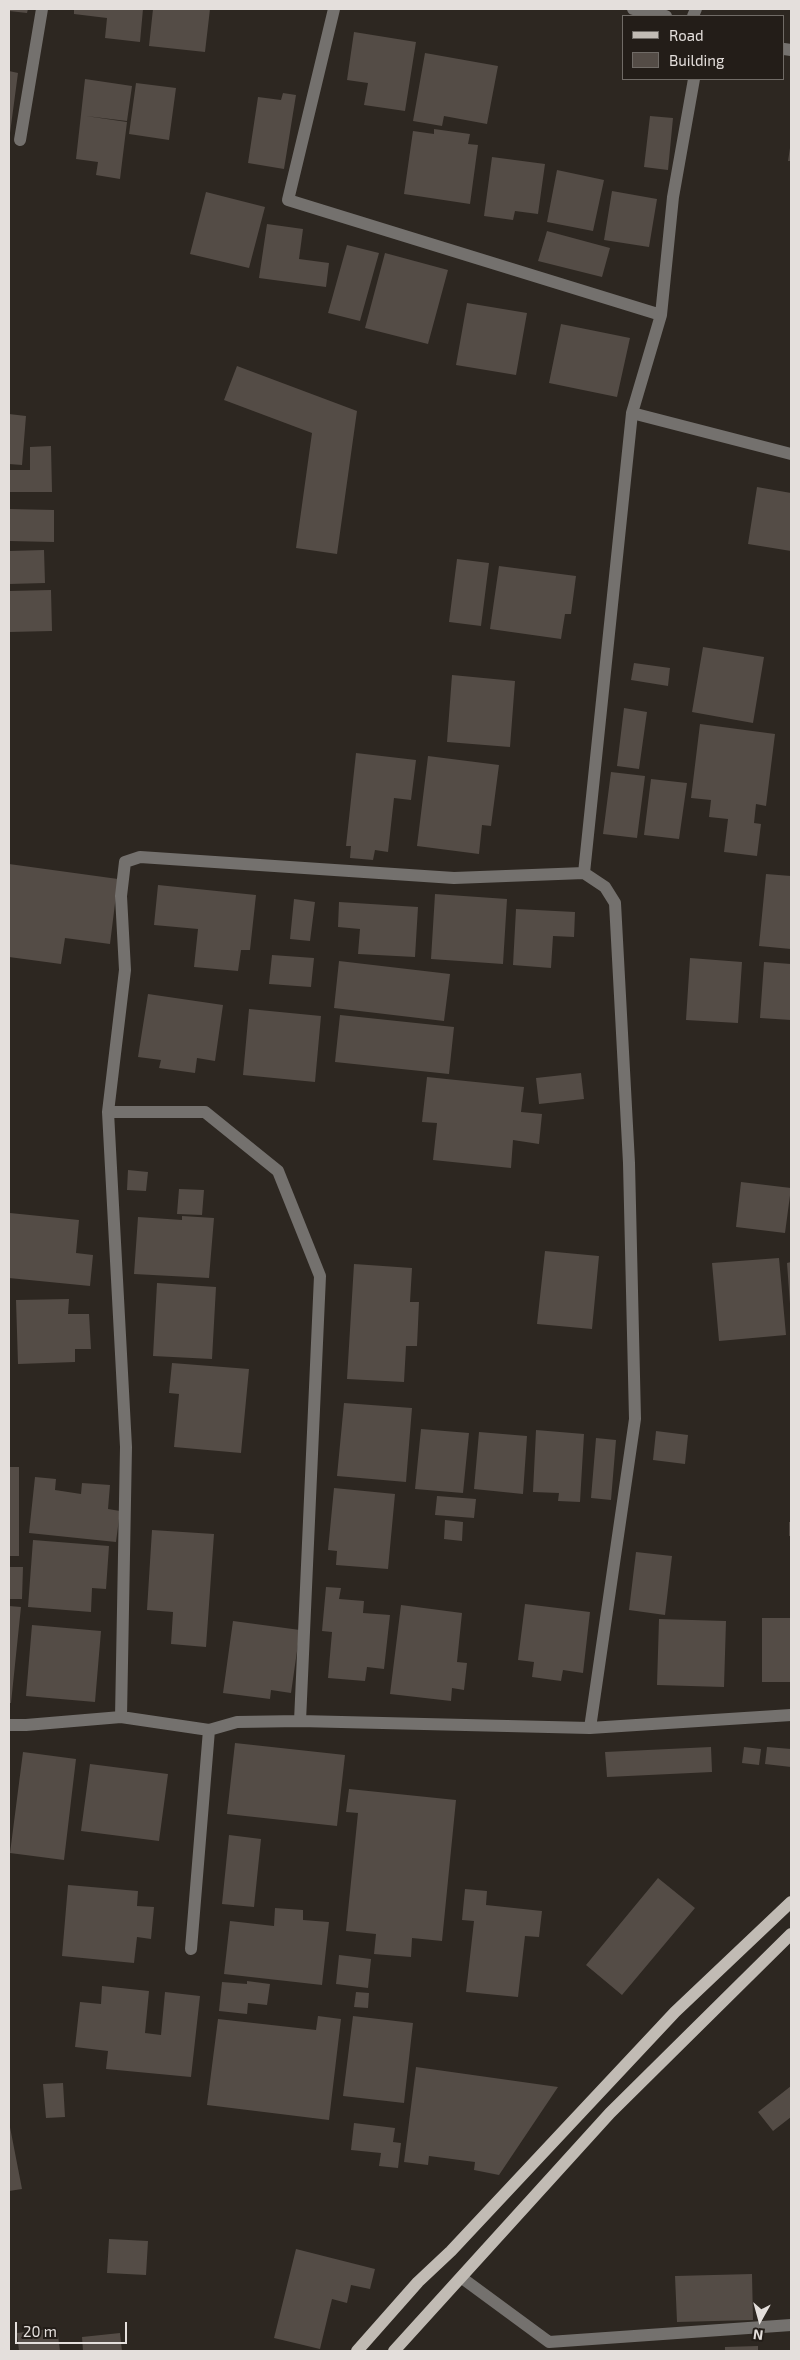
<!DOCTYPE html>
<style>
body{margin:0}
#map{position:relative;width:800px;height:2360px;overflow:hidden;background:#2d2721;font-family:"Exo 2",sans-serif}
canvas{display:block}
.frame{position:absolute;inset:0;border:10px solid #e4dfdc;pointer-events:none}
.legend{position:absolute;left:622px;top:15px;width:162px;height:65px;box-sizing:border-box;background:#231d18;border:1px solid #706b66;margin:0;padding:6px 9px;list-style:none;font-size:15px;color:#e4dfdc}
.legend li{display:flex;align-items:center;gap:10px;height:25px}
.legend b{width:25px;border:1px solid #706b66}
.north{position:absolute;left:735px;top:2295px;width:50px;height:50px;-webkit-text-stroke:4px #231d18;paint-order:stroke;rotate:187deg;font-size:14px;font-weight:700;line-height:20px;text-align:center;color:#e4dfdc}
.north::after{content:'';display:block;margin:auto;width:18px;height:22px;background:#e4dfdc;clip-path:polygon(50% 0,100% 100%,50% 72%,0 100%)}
.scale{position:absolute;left:15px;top:2322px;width:112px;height:22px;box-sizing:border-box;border:2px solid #e4dfdc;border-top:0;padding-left:6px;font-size:15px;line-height:18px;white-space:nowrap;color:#e4dfdc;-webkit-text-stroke:4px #231d18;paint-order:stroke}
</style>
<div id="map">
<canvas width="800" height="2360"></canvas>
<div class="frame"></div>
<ul class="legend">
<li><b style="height:6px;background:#c1bbb4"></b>Road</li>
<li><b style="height:14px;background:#544c46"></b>Building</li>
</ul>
<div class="north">N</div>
<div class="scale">20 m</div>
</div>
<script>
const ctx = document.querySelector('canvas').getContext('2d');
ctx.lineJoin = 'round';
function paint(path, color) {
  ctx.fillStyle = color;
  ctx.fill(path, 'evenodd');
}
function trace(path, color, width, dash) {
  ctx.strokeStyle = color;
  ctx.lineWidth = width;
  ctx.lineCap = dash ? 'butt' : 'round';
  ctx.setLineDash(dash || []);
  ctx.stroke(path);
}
paint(new Path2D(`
 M9 9H28L27 13 9 11Z
 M74 9H143L140 42 105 38 107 18 74 14Z
 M153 9H210L205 52 149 46Z
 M354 32 416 42 405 111 364 105 368 83 347 80Z
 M425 53 498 66 487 124 444 116 442 126 413 121Z
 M9 71 18 73 10 133 9 132Z
 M85 79 132 86 127 121 86 116 127 122 120 179 96 175 98 162 76 159Z
 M136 83 176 88 169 140 129 134Z
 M283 93 296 95 284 169 248 163 258 97 281 100Z
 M650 116 673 118 668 170 644 167Z
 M434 129 470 134 468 144 478 145 470 204 404 194 413 131 434 134Z
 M790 148H791V161H788Z
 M492 157 545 164 538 214 515 211 513 220 484 216Z
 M557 170 604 180 593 231 547 222Z
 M612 191 657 199 649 247 604 240Z
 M206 192 265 207 249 268 190 254Z
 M267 224 303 229 299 259 329 263 326 287 259 278Z
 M547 231 610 248 602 277 538 261Z
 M347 245 379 253 360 321 328 313Z
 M385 253 448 270 428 344 365 328Z
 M467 303 527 313 516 375 456 365Z
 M561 324 630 338 617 397 549 383Z
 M237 366 357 411 337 554 296 548 312 433 224 400Z
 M9 414 26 416 22 465 9 464Z
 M51 446 52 492H9V470H30V447Z
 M757 487 791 493V551L748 544Z
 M9 509 54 510V542L9 541Z
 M44 550 45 583 9 584V551Z
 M457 559 489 563 481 626 449 622Z
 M499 566 576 576 571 614H565L561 639 490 629Z
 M51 590 52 631 9 632V591Z
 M703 647 764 657 753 723 692 712Z
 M634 663 670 668 668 686 631 680Z
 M452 675 515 681 510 747 447 742Z
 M624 708 647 712 639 769 617 766Z
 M700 724 775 734 766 806 756 804 754 823 761 824 757 856 724 852 728 819 709 817 711 800 691 798Z
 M356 753 416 760 411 800 394 798 388 852 375 850 373 860 350 858 351 846H346Z
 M428 756 499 765 491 826 482 825 479 854 417 846Z
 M611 772 645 776 637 838 603 834Z
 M651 779 687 783 679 839 644 835Z
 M9 864 118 879 110 944 65 938 61 964 9 957Z
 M766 874 791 876V949L759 946Z
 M158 885 256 895 250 950H241L238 971 194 967 198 929 154 925Z
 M435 894 507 899 503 964 431 959Z
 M294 899 315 902 310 941 290 939Z
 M339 902 418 907 415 957 358 954 360 929 338 927Z
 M516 909 575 912 574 937 553 936 551 968 513 965Z
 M272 955 314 958 311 987 269 984Z
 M690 958 742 962 738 1023 686 1020Z
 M339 961 450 974 444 1021 334 1008Z
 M764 962 791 964V1020L760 1018Z
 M148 994 223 1005 215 1061 197 1058 195 1073 159 1068 161 1060 138 1057Z
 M249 1009 321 1016 315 1082 243 1075Z
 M340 1015 454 1027 449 1074 335 1062Z
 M581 1073 584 1099 539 1104 536 1078Z
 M427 1077 524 1087 521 1112 542 1114 539 1144 513 1140 511 1168 433 1160 437 1123 422 1122Z
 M128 1170 148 1172 146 1191 127 1190Z
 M741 1182 791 1188 785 1233 736 1227Z
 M179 1189 204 1190 202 1215 177 1214Z
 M10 1213 79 1220 76 1253 93 1255 90 1286 9 1278Z
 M182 1216 214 1218 209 1278 134 1274 138 1217 182 1220Z
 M545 1251 599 1256 592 1329 537 1324Z
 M779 1258 786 1335 719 1341 712 1263Z
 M791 1262V1304H790L787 1263Z
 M354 1264 412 1268 410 1302H419L417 1346H406L404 1382 347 1379Z
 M157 1283 216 1287 212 1359 153 1356Z
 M69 1299 68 1314H89L91 1349H75V1362L18 1364 16 1300Z
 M172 1363 249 1369 241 1453 174 1447 179 1394 169 1393Z
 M344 1403 412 1408 406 1482 337 1476Z
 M421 1429 469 1433 463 1493 415 1489Z
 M536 1430 584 1434 580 1502 558 1501 559 1493 533 1492Z
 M656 1431 688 1435 685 1464 653 1460Z
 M479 1432 527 1436 523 1494 474 1489Z
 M596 1438 616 1440 611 1500 591 1498Z
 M9 1467H19V1556H9Z
 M35 1477 56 1479 55 1490 81 1494 82 1483 110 1485 108 1509 120 1511 116 1542 29 1533Z
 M334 1488 395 1494 388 1569 336 1565 337 1551 328 1550Z
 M437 1496 476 1499 474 1518 435 1515Z
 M445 1520 463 1522 462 1541 444 1539Z
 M789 1522H791V1536H789Z
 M152 1530 214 1534 206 1647 171 1644 173 1612 147 1610Z
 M33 1540 109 1546 106 1589 92 1588 91 1612 28 1607Z
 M636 1552 672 1556 665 1615 629 1610Z
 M9 1567H23L22 1599H9Z
 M326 1587 341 1588 339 1599 364 1601 363 1613 390 1615 384 1669 367 1667 365 1681 328 1678 332 1632 322 1631Z
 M525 1604 590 1612 583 1673 563 1670 561 1681 532 1677 534 1662 518 1660Z
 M401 1605 462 1613 457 1662 467 1663 464 1690 452 1688 451 1701 390 1694Z
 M9 1606 21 1607 11 1703H9Z
 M762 1618H791V1682H762Z
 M659 1619 726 1621 724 1687 657 1685Z
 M233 1621 300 1630 291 1693 271 1690 270 1699 223 1693Z
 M32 1625 101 1631 95 1702 26 1696Z
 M235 1743 345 1755 337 1826 227 1814Z
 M711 1747 712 1772 607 1777 605 1752Z
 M744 1747 761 1749 759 1765 742 1763Z
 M767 1747 791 1749V1767L765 1764Z
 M23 1752 76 1759 64 1860 10 1853Z
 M90 1764 168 1774 159 1841 81 1831Z
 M349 1789 456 1800 442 1941 412 1938 411 1957 374 1954 376 1934 346 1931 358 1813 346 1812Z
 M229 1835 261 1839 254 1907 222 1904Z
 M658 1878 695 1908 622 1995 586 1965Z
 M68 1885 138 1891 137 1906 154 1907 151 1939 137 1937 134 1963 62 1956Z
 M465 1889 487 1891 486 1905 542 1911 539 1937 525 1936 518 1997 466 1992 474 1921 462 1920Z
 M275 1908 303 1910V1920L329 1922 322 1985 224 1974 230 1921 274 1926Z
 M339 1955 371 1959 368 1988 336 1984Z
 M247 1981 270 1984 267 2005 248 2003 247 2014 219 2011 222 1982 247 1984Z
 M102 1986 149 1991 145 2033 161 2035 165 1992 200 1996 191 2077 106 2069 108 2051 75 2047 80 2002 101 2004Z
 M356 1992 369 1993 368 2008 354 2007Z
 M318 2016 341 2019 329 2120 207 2105 218 2019 316 2030Z
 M353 2016 413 2023 404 2103 343 2096Z
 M416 2067 558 2087 499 2175 474 2170 475 2162 429 2156 428 2165 404 2162Z
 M63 2083 65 2117 46 2118 43 2084Z
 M791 2086V2117L773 2131 758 2112Z
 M9 2122 22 2189 9 2191Z
 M354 2123 395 2128 393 2142 401 2143 398 2168 379 2166 381 2153 351 2150Z
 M109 2239 148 2241 146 2275 107 2273Z
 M296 2249 375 2269 370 2289 351 2285 347 2303 332 2299 320 2349 274 2338Z
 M752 2274 753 2320 677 2322 675 2276Z
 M57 2328 60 2351H19L17 2333Z
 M120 2333 122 2351H83L82 2337Z
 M758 2346V2351H725V2347Z`), '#544c46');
trace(new Path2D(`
 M334 9 288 200 661 315
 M633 9 666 16
 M693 16 696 9
 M784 49 791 50
 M20 140 42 9
 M632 413 791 454
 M584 873 632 413 661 315 673 197 694 79
 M108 1112H205L278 1171 320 1276 300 1721
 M121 1717 126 1447 108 1112 125 970 121 896 125 862 140 857 454 878 584 873 605 887 615 903 629 1163 635 1419 590 1728
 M9 1725H26L121 1717 209 1730 237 1722 300 1721 590 1728 791 1715
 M191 1949 209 1730
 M462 2278 549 2342 791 2325`), '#74716e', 12);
trace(new Path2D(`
 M357 2351 418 2282 451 2251 675 2012 791 1902
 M394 2351 610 2113 791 1934`), '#c1bbb4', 12);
</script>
